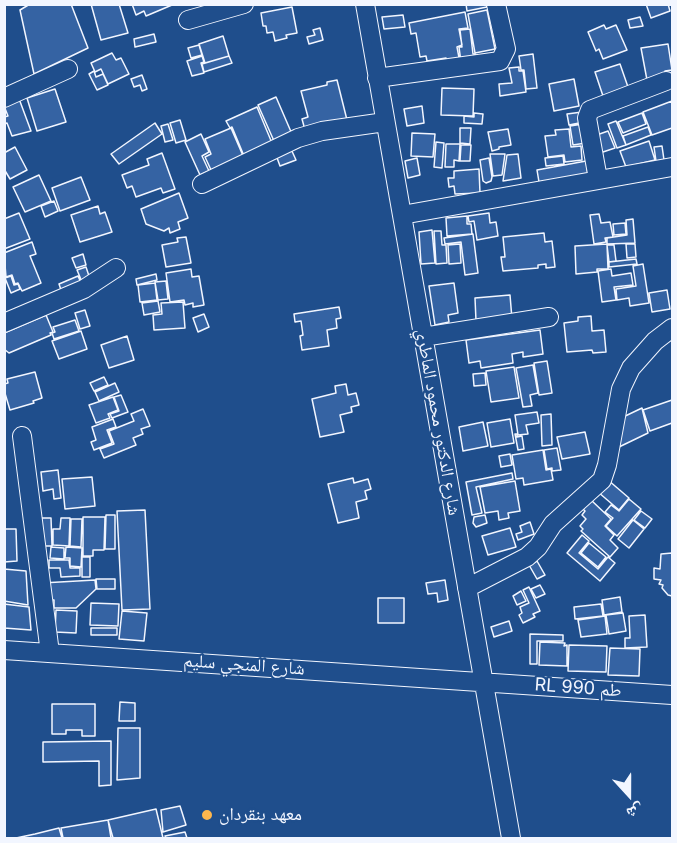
<!DOCTYPE html>
<meta charset="utf-8">
<style>
body{margin:0}
#map{position:relative;width:677px;height:843px;overflow:hidden;background:#1f4e8c;font-family:Inter,"Noto Naskh Arabic",sans-serif}
canvas{display:block}
.frame{position:absolute;inset:0;border:6px solid #f2f6ff;pointer-events:none}
.north{position:absolute;left:599px;top:765px;width:60px;height:60px;-webkit-text-stroke:4px #1f4e8c;paint-order:stroke;rotate:159deg;font-size:16px;font-weight:700;line-height:24px;text-align:center;color:#f2f6ff}
.north::after{content:'';display:block;margin:auto;width:21px;height:27px;background:#f2f6ff;clip-path:polygon(50% 0,100% 100%,50% 72%,0 100%)}
</style>
<div id="map">
<canvas width="677" height="843"></canvas>
<div class="frame"></div>
<div class="north">ش</div>
</div>
<script>
const ctx = document.querySelector('canvas').getContext('2d');
ctx.lineJoin = 'round';
function paint(path, color) {
  ctx.fillStyle = color;
  ctx.fill(path, 'evenodd');
}
function trace(path, color, width, dash) {
  ctx.strokeStyle = color;
  ctx.lineWidth = width;
  ctx.lineCap = dash ? 'butt' : 'round';
  ctx.setLineDash(dash || []);
  ctx.stroke(path);
}
function label(font, color, halo, rows, align = 'center') {
  ctx.font = font + ' Inter,"Noto Naskh Arabic",sans-serif';
  ctx.lineWidth = 4.5;
  ctx.setLineDash([]);
  ctx.textBaseline = 'middle';
  ctx.strokeStyle = halo;
  ctx.fillStyle = color;
  for (const [text, x, y, turn = 0] of rows) {
    ctx.save();
    ctx.translate(x, y);
    ctx.rotate((+turn || 0) * Math.PI / 180);
    ctx.textAlign = isNaN(turn) ? turn : align;
    if (halo) ctx.strokeText(text, 0, 0);
    ctx.fillText(text, 0, 0);
    ctx.restore();
  }
}
const building = new Path2D(`
 M30 4H71L88 48 34 74 20 10Z
 M91 4H119L128 33 101 40Z
 M132 4H172V5L146 16 144 11 136 15Z
 M466 4H486L487 7 467 11Z
 M646 4H668L670 11 651 18Z
 M292 7 297 33 286 35 287 38 275 41 273 32 267 33 266 26H263L261 13Z
 M487 10 495 49 475 53 468 14Z
 M465 12 468 28 459 29 462 45 457 47 460 63 447 66 446 58 427 61 426 56 420 57 416 33 411 34 409 23Z
 M403 15 405 27 384 29 382 17Z
 M640 17 643 26 630 28 628 20Z
 M604 25 606 29 616 25 627 50 603 59 599 49 596 51 588 32Z
 M320 28 323 40 309 44 307 37 315 35 313 30Z
 M470 29 473 54H475L476 59 461 62 459 47H462L460 30Z
 M154 34 156 42 135 47 134 39Z
 M223 36 229 56 205 63 199 44Z
 M668 44 672 70 665 71V76L647 80 641 48Z
 M199 45 202 55 191 58 188 48Z
 M112 53 116 60 121 58 129 74 108 84 101 69 95 72 91 63Z
 M533 54 537 88 526 89 524 70H521L519 56Z
 M202 56 204 62 201 63 204 73 192 76 187 61Z
 M229 56 232 63 204 72 202 64Z
 M620 64 628 87 603 96 595 72Z
 M519 67V71H523L526 92 500 96 499 84 512 83 509 68Z
 M94 71 96 77 103 74 108 85 97 90 89 74Z
 M142 75 147 89 142 91 140 85 134 87 131 79Z
 M574 79 579 106 554 111 549 84Z
 M337 80 347 120 305 130 302 119 308 117 301 91 327 85V82Z
 M442 88 474 89 473 116 441 115Z
 M55 89 66 122 37 131 27 98Z
 M18 96 31 131 12 136 7 123 4 124V117L8 116 4 106Z
 M276 97 292 134 274 141 258 105Z
 M672 101V128L652 135 643 112Z
 M422 106 424 123 407 126 404 109Z
 M257 107 272 143 244 156 232 127 230 128 226 121Z
 M582 112 584 122 569 125 567 114Z
 M474 113 483 114 482 124 464 123V116L474 117Z
 M642 113 646 124 623 133 618 122Z
 M180 120 186 140 176 143 170 123Z
 M616 121 626 145 617 148 608 124Z
 M155 123 162 134 119 164 111 154Z
 M168 124 173 140 165 142 161 126Z
 M583 124 586 143 573 145 570 126Z
 M648 127 651 135 626 145 623 136Z
 M231 128 244 158 212 172 205 157 211 154 205 139Z
 M460 128H471L470 144 460 143Z
 M508 129 511 145 499 147V149L492 151 488 132Z
 M569 129 571 147 581 146 582 160 565 162 564 155 548 157 545 136 556 135 555 130Z
 M608 131 615 148 600 153 594 136Z
 M412 133 435 134 433 157 411 156Z
 M201 134 209 152 202 156 209 171 200 175 185 142Z
 M649 141 655 160 626 167 620 151Z
 M436 142 444 143 442 168 434 167Z
 M446 144H460L459 161 454 160V167H445Z
 M461 145H471L470 161H460Z
 M662 146 664 160 656 161 654 147Z
 M15 147 27 170 10 179 4 169V153Z
 M291 149 296 160 280 166 276 155Z
 M162 153 175 189 163 193 161 188 136 197 132 186 127 188 122 175 149 165 147 159Z
 M490 154H505L502 175 493 176Z
 M518 154 521 178 503 181 507 155Z
 M563 156 564 164 546 166 545 158Z
 M417 158 420 175 408 178 405 161Z
 M489 158 492 177 491 181 486 183 483 181 480 160Z
 M586 161 588 175 539 182 537 170Z
 M479 169 480 193 455 194 454 186 449 187 448 178H454V171Z
 M39 175 51 201 25 212 13 187Z
 M81 177 90 200 60 211 52 188Z
 M179 193 188 218 178 222 180 229 170 233 169 228 164 231 146 224 141 209Z
 M54 201 58 211 45 217 41 206Z
 M98 206 100 214 105 212 112 232 80 242 71 215Z
 M19 213 30 239 4 249V219Z
 M489 213 490 223 496 222 498 236 477 240 474 221 469 222 468 216Z
 M599 214 601 223 610 222 613 237 605 238 606 242 594 244 590 215Z
 M467 216V224H471L472 234 447 236 446 218Z
 M633 219 635 243 607 244V238L627 235 626 220Z
 M625 223 626 234 614 235 613 224Z
 M432 230 435 263 421 264 419 232Z
 M434 231H441L442 245H446L447 263 436 264Z
 M544 233 545 242 552 241 555 267 546 268V264L538 265V268L503 271 501 257H505L503 237Z
 M473 234 478 273 465 275 461 242 445 244 444 238Z
 M186 237 191 263 166 267 162 245 178 242 177 238Z
 M32 242 36 254 30 256 41 283 22 291 18 283 15 284 12 275 6 277 4 253Z
 M460 244 461 263 449 264 448 245Z
 M607 244 608 269H597V272L576 274 575 246Z
 M626 244H635L636 257 627 258Z
 M607 245H614L616 261 609 262Z
 M83 254 86 265 76 268 72 258Z
 M636 259 637 264 609 267V262Z
 M643 264 649 303 630 306 629 298 617 300 616 289 636 286 633 266Z
 M86 267 90 279 82 282 77 270Z
 M191 269 192 277 199 276 204 305 193 307V303L185 305 184 300 170 302 166 273Z
 M611 269 612 276 631 273 633 285 614 287 616 300 602 302 598 271Z
 M156 274 157 280 137 285 136 279Z
 M11 276 14 285 18 284 20 289 11 293 5 278Z
 M78 276 82 285 62 293 59 284Z
 M166 281 168 299 158 300 155 282Z
 M155 283 157 300 140 302 138 285Z
 M454 283 458 313 448 315 449 322 435 325 429 286Z
 M667 290 670 309 652 312 649 293Z
 M510 295 512 319 476 321 475 298Z
 M158 301 160 312 144 315 142 303Z
 M183 302 185 328 154 330 153 315 162 314 161 303Z
 M339 307 341 318 336 319 337 328 327 330 329 346 302 350 300 336 303 335 301 321 295 322 294 314Z
 M85 310 90 326 80 329 75 313Z
 M204 314 209 327 198 332 193 318Z
 M46 315 53 332 50 333 51 335 9 353 4 349V333Z
 M591 316 592 331 604 330 606 352 593 353 592 350 567 352 564 323 578 321V317Z
 M75 320 79 331 54 339 52 333 55 332 53 327Z
 M540 330 543 354 523 357V352L512 354 513 363 481 368 480 361 469 363 466 340Z
 M81 331 87 349 59 359 52 341Z
 M127 336 134 360 109 368 101 345Z
 M547 361 552 393 539 395 534 363Z
 M533 365 538 393 530 395 532 406 523 407 516 368Z
 M514 367 519 398 491 402 486 371Z
 M35 372 42 398 33 401 34 403 10 410 4 390V384L8 383 7 379Z
 M485 373 486 385 474 386 473 374Z
 M104 377 108 385 94 391 90 383Z
 M115 383 119 392 99 401 95 392Z
 M346 384 348 395 356 393 359 405 351 407 352 412 340 415 344 432 320 437 312 399 336 393 335 386Z
 M121 395 128 412 112 418 110 414 119 411 114 397Z
 M113 397 118 410 108 414 110 418 96 423 89 405Z
 M672 400V423L650 431 643 410Z
 M642 408 648 433 619 447V419Z
 M143 409 150 426 141 429 143 434 133 438 136 445 104 458 100 449 114 444 109 431 134 421 131 414Z
 M537 412 539 423 526 425 528 434 518 435 515 415Z
 M551 414 552 445 542 446 541 415Z
 M113 419 116 427 107 430 112 443 94 450 91 442 96 440 92 427Z
 M510 419 514 443 491 447 487 423Z
 M483 422 488 446 463 451 459 427Z
 M585 432 590 454 562 459 557 437Z
 M515 434H517V437L522 436 524 449 518 450Z
 M557 448 561 470 552 471V468L547 469 544 450Z
 M543 450 546 470 551 469 553 480 524 485 523 478 516 479 512 455Z
 M510 454 512 465 501 467 499 456Z
 M58 470 61 498 54 499 53 489 43 491 41 472Z
 M512 473 513 479 476 487 482 513 472 515 466 482Z
 M92 477 95 506 65 509 62 479Z
 M353 478 354 483 368 479 371 489 365 491 367 499 356 502 359 518 338 523 328 484Z
 M608 480 629 498 619 510 598 492Z
 M515 481 520 511 508 513 509 518 499 520 498 511 485 513 480 487Z
 M629 499 641 509 617 536 606 526 613 518 605 512 611 505 619 511Z
 M591 500 611 519 605 526 614 535 610 540 618 548 610 557 581 531 583 529 580 526 586 519 582 515 585 511 583 509Z
 M145 510 150 609 122 610 117 511Z
 M641 511 652 519 645 528 634 520Z
 M106 515H115V549H105Z
 M485 515 487 523 476 527 473 523 474 517Z
 M83 517H105L104 550H93V556H83Z
 M39 518H51L52 546H39Z
 M61 518H70L69 546 53 545V529H60Z
 M71 519H82L81 547 70 546Z
 M633 520 644 529 629 548 618 539Z
 M530 522 534 534 518 540 516 534 522 532 520 526Z
 M510 528 516 547 488 555 482 536Z
 M5 529H16L17 561 4 562Z
 M582 535 589 541 579 553 598 569 608 557 615 563 600 581 567 553Z
 M589 543 606 557 598 567 581 553Z
 M51 547 64 548V559L50 558Z
 M66 547 82 548 81 567 70 566V558H65Z
 M672 553V596L668 595 662 588 663 585 659 584 661 580 654 579V568L660 569 661 554Z
 M82 557H90V577H82Z
 M49 560H69L70 568H80V576L61 577 60 568H49Z
 M537 561 545 575 537 579 529 565Z
 M4 569 26 571 28 605 4 601Z
 M96 579H115V589H97Z
 M95 580 96 589 76 608H54V600L44 599 42 583Z
 M445 580 448 600 438 602 437 593 428 594 426 583Z
 M540 585 545 594 536 598 531 589Z
 M529 587 540 611 533 614 535 617 523 623 519 615 522 613 520 607 529 603 523 590Z
 M521 591 526 601 517 605 513 596Z
 M620 597 622 612 604 615 602 600Z
 M378 598H404V623H378Z
 M91 603 119 604 118 626 90 625Z
 M4 604 29 607 31 630 4 628Z
 M601 604 603 616 575 619 574 607Z
 M56 610 77 611 76 633 55 632Z
 M122 611 147 613 144 641 119 639Z
 M623 613 626 631 609 634 606 615Z
 M645 615 647 647 625 648V638H630L629 616Z
 M605 616 607 634 581 637 578 620Z
 M509 621 512 631 494 637 491 627Z
 M91 628H117V635H91Z
 M530 634 563 635V641H537V664H530Z
 M540 642 565 643 564 646 567 645V666L539 665Z
 M569 645 607 646 606 672 568 671Z
 M610 648 640 649 639 676 608 675Z
 M120 702 135 703V721H119Z
 M52 704H95V736H82V730H66V734H52Z
 M118 728H140V778L117 780Z
 M111 741V785L99 786V761L43 762V742Z
 M180 806 186 825 163 832 161 810Z
 M156 809 163 838H113L108 820Z
 M108 820 111 838H63L61 828Z
 M59 828 62 838H16L35 834Z
 M185 832 187 838H166L165 836Z`);
paint(building, '#3563a3');
trace(building, '#f2f6ff', 1.5);
const minor = new Path2D(`
 M365 4 511 838
 M188 20 244 4
 M377 78 500 61 506 49 496 4
 M4 98 68 69
 M598 179 587 118 590 110 666 81
 M202 184 298 138 322 131 385 122
 M402 215 672 167
 M4 323 84 289 116 268
 M423 337 549 317
 M22 436 50 653
 M467 588 527 557 538 547 553 524 602 480 607 465 621 389 631 368 655 341 672 328
 M4 650 672 695`);
trace(minor, '#f2f6ff', 20);
trace(minor, '#1f4e8c', 18);
for (const [x, y, r, color] of [
 [207,815,6,"#ffb74d"]
]) {
  const dot = new Path2D();
  dot.arc(x, y, r, 0, 2 * Math.PI);
  ctx.fillStyle = color;
  ctx.fill(dot);
  trace(dot, '#1f4e8c', 2);
}
label('18px', '#f2f6ff', '#1f4e8c', [
 ["شارع الدكتور محمود الماطري",438,422,80],
 ["شارع المنجي سليم",244,665,4],
 ["RL طم 990",578,688,4]
]);
label('18px', '#f2f6ff', '#1f4e8c', [
 ["معهد بنقردان",219,815]
], 'left');
</script>
